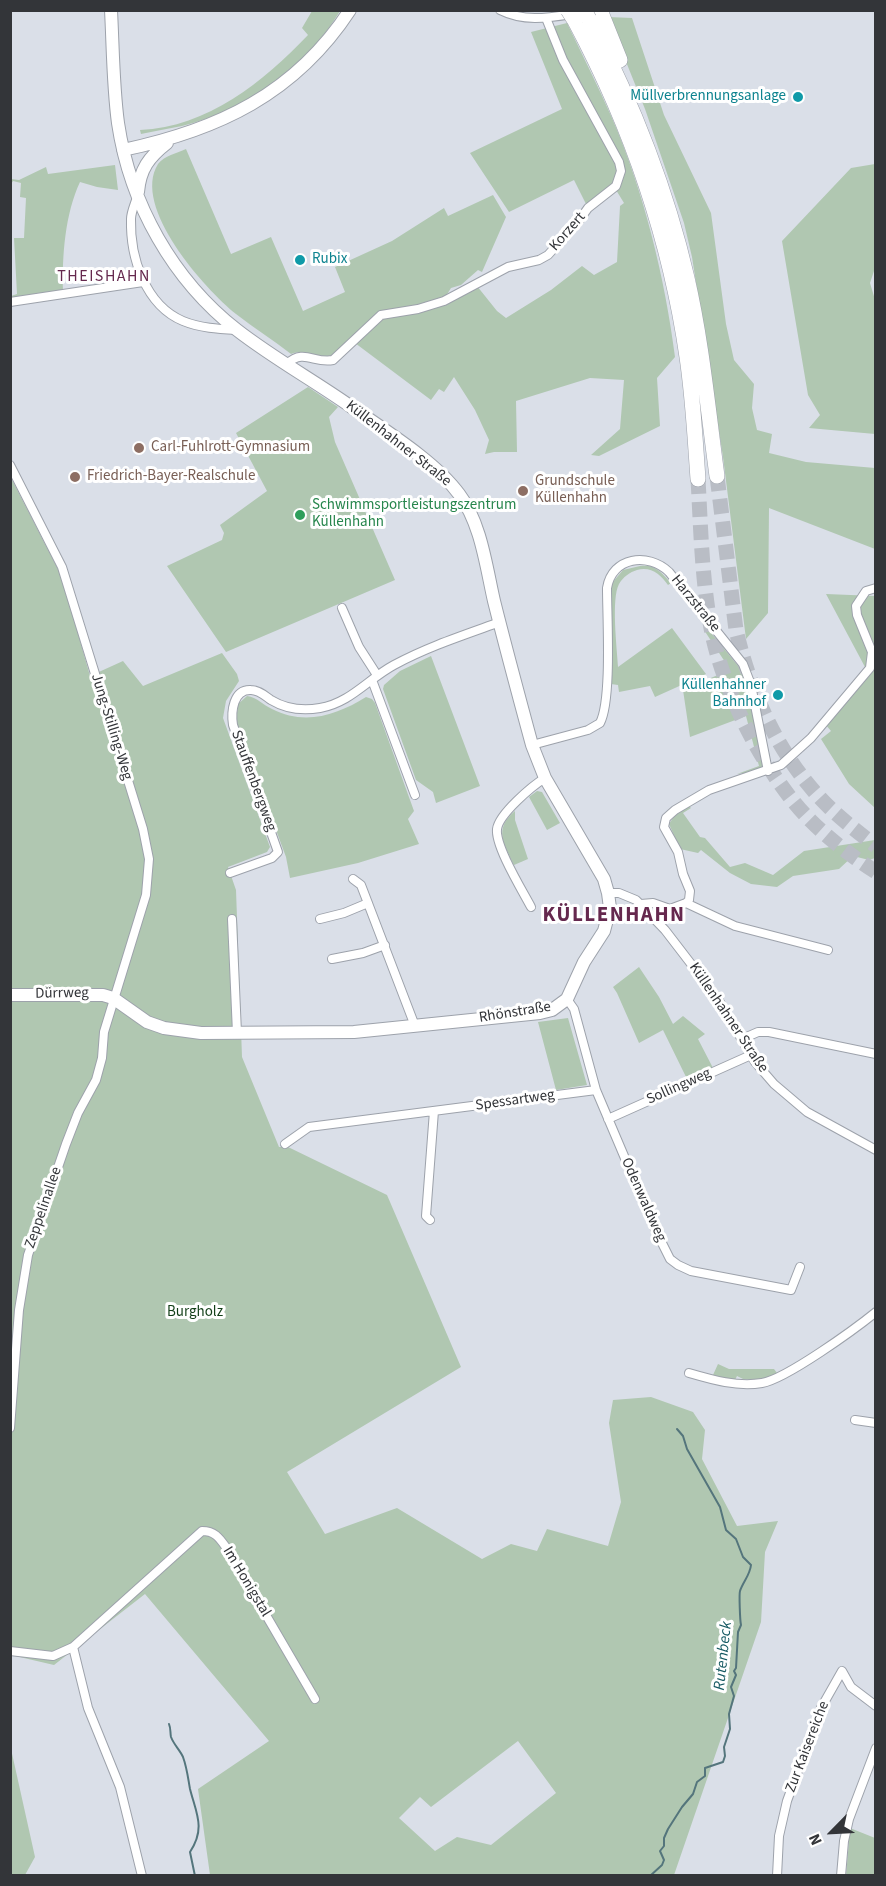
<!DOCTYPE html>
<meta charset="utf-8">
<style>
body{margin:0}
#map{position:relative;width:886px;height:1886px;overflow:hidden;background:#dadfe8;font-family:"Source Sans 3",sans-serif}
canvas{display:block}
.frame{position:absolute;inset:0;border:12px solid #333539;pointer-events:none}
.north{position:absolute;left:802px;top:1802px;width:60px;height:60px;-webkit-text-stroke:4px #fff;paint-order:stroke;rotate:246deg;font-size:16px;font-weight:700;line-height:24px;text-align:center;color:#333539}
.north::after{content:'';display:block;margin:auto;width:21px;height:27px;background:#333539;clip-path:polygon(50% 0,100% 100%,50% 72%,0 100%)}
</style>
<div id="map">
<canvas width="886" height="1886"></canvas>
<div class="frame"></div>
<div class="north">N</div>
</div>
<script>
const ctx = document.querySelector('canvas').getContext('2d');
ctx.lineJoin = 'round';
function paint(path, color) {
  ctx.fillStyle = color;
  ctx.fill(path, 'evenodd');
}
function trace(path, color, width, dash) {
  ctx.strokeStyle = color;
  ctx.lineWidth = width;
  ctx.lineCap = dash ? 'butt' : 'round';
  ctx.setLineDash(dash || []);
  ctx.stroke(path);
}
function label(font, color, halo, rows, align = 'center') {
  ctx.font = font + ' "Source Sans 3",sans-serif';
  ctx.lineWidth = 6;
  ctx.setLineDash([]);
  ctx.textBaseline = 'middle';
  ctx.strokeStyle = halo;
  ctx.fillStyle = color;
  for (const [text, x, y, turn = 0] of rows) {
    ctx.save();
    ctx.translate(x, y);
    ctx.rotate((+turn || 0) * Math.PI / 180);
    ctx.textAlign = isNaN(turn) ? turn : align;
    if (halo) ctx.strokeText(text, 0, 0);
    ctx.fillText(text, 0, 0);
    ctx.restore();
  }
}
paint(new Path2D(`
 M312 11H340C306 68 246 110 182 126 168 129 154 131 141 134L140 130C208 127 263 82 308 35L302 28Z
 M608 17 632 18 664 115 711 213 726 324 734 360 754 384 752 408 757 430 772 434 769 453 806 462 875 468V549L769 508 768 613 746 639 723 457 692 257 684 223 645 109Z
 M567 23C582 54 598 86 612 118 644 192 665 278 675 357L657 378 660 426 599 456 591 455 620 429 624 380 590 378 516 401 517 452H494L485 454 489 440 475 410 454 377 444 392 439 389 431 400 355 343 381 318 477 286 497 311 506 318 551 290 582 266 594 275 617 262 620 206 624 203 613 185 587 206 574 180 509 212 470 153 562 109 531 32Z
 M186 149 231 254 271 237 303 311 345 292 335 267 392 241 444 208 448 216 493 195 506 217 482 272 478 270 461 285 451 288 446 296 418 306 396 309 340 351 326 359C316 356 301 349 291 354 273 340 254 328 236 314 205 289 131 207 158 164 164 156 177 153 186 149Z
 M875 164V268L870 283 876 303 875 434 809 428 820 415 808 395 782 241 851 168Z
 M115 165 118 190 97 187 80 182C65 214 62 256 63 291L11 300V296L17 294 14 238H24L26 198 20 197 21 183 13 181 11 184V179L19 180 46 167 48 174Z
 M308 387 338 407 329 417 335 442 395 580 226 652 167 566 222 540 224 533 220 525 267 491 236 433Z
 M10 476 62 577 90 676 123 661 143 686 222 653 237 674 239 681 226 701 223 718 270 847 267 852 228 867 236 890 242 1057 279 1147H288L387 1195 461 1367 287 1472 325 1534 397 1508 482 1559 511 1544 537 1551 547 1529 608 1546 621 1502 609 1423 613 1400 651 1397 693 1412 705 1430 702 1459 737 1526 778 1521 765 1552 761 1622 674 1875H210L198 1789 269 1741 145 1594 54 1665 11 1655ZM518 1741 556 1793 491 1845 457 1837 435 1851 399 1818 420 1797 431 1807Z
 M640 566C655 564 661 572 671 583L668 585C661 575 651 566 637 570 630 572 623 577 619 584 611 599 617 648 618 667L672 628 706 674 655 697 650 686 619 692 618 685 611 684 612 583 623 570Z
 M826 594 875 596V808L849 784 821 739 831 731 825 724 828 711 856 684 865 667Z
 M708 629 743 672 748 682 763 768 752 772 737 774 759 766 746 716 690 737 683 690 727 671V665L704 630Z
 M431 656 480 786 436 803 433 792 416 780 383 689 384 685 400 671Z
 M247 696C257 697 263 705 272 709 305 726 337 715 366 697L372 699 375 703 414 811 408 819 419 844 358 863 290 878 286 857 236 722 238 704Z
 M537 791 542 792 560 823 547 830 529 797Z
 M689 806 691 808 683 813 700 837 705 838 730 867 745 863 773 875 804 851 875 840V858L869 860 853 856 839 869 793 876 777 887 751 884 730 873 701 850 698 853 680 849 669 824 675 815Z
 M515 811V820L528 859 514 865C504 844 493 829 515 811Z
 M639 967 659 997 673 1024 683 1016 705 1034 698 1039 713 1068 687 1079 663 1030 639 1043 617 993 613 987Z
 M568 1018 587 1085 556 1090 538 1022Z
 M718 1364 729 1369H774L777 1373V1375L753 1382 752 1380 743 1379 737 1376 734 1382 713 1375Z
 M11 1749 35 1857 25 1875H11Z
 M850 1828 875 1838V1875L846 1876Z`), '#b0c7b1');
trace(new Path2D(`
 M169 1724C171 1729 170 1732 171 1737 174 1745 180 1750 183 1757 187 1768 188 1778 190 1789 196 1813 206 1828 190 1852L195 1876
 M650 1876 662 1865 664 1860 660 1851 664 1846V1838L668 1829 682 1807 693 1794 697 1782 705 1776V1768L723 1762 725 1756 724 1747 730 1729 729 1714 734 1696 731 1687 736 1675 734 1671 736 1668 738 1632 741 1625C740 1621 739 1594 740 1591 743 1582 750 1575 751 1565L743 1557 736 1539 726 1530 720 1507 687 1449 683 1436 677 1429`), '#54757c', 2);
trace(new Path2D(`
 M717 476 736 630C751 695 781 761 830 808 844 821 860 834 876 846
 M698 479C701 532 702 587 713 638 727 699 767 777 811 821 830 840 853 857 876 872`), '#b9bdc5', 15, [15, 8]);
const street = new Path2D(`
 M500 10C524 22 547 18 573 14
 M137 197C135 204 131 212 131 219 130 257 145 305 183 321 200 328 219 329 237 330
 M10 302 143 282
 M287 364C304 348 314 364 333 360L381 315 418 309 444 301 508 267 539 260 548 255 578 222 588 208 616 186 621 171 619 162 563 60 546 18
 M10 465 62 567 143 829 149 859 146 895 104 1032 102 1058 96 1080 78 1113 66 1144 28 1255 19 1310 10 1428
 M342 608 359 647 377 675
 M372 680 415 795
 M532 745 588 730 600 723C612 700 607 618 607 588 612 557 648 552 669 572L743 664 751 685 768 771
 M230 873 272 858 278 852 233 725C231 712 233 689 251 690 259 690 265 696 271 700 286 709 303 711 320 708 350 703 368 679 394 665 427 647 464 635 500 622
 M353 879 361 885 415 1026
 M608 893H619L636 900 665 930 718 999 755 1062 774 1084 807 1112 876 1150
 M686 903 689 900 690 891 683 874 678 852 664 827 666 818 675 810 709 790 781 765 811 738 870 668 872 652 857 615 856 606 866 591 876 588
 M641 904 653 903 670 909 686 903 735 926 828 950
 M531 907C522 890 495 846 497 829 499 814 532 786 545 778
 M232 919 237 1033
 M320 919 344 913 368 903
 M332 959 363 953 385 945
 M567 999 574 1009 596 1090 655 1229 670 1259 678 1265 691 1271 791 1290 800 1267
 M742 1039 758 1032H769L876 1054
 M608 1119 751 1055
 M285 1144 309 1127 596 1090
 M430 1220 426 1216 434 1111
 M689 1373C713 1380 737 1387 762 1383 786 1379 855 1329 876 1312
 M855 1420 876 1423
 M73 1647 88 1708 120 1787 142 1876
 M10 1651 53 1656 73 1647 202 1531C216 1531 220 1539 228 1550L315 1699
 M777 1876 779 1836 787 1801 821 1708 842 1671 851 1687 876 1706
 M841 1876 844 1841 849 1819 876 1748`);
const secondary = new Path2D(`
 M123 150C218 130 295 94 350 10
 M138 192C140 169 149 157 167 143
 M10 995H103L113 998 147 1022 164 1028 201 1033 354 1032 540 1013 552 1010 567 999 584 962 604 931 610 908 608 893 604 879 545 778 532 745C519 697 506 649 494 601 486 566 481 523 459 494 435 461 384 430 350 406 313 380 273 358 237 330 173 280 130 204 118 123 113 86 113 48 111 10`);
const highway = new Path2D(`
 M600 10 620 60
 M589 19C632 102 666 187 687 278 702 343 708 410 717 476
 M575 21C631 126 670 239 687 357 693 397 695 438 698 479`);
trace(street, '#9da2ab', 10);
trace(secondary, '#9da2ab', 14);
trace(highway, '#9da2ab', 16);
trace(street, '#fff', 8);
trace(secondary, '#fff', 12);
trace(highway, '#fff', 15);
const highwayBridge = new Path2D(`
 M568 10 575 21
 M584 10 589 19`);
trace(highwayBridge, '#9da2ab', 16, []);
trace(highwayBridge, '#fff', 15);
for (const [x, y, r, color] of [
 [798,97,6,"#0f9aa8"],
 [300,260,6,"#0f9aa8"],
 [139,448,6,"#8d6e63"],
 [75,477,6,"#8d6e63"],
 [523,491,6,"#8d6e63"],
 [300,515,6,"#2e9e5b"],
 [778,695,6,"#0f9aa8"]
]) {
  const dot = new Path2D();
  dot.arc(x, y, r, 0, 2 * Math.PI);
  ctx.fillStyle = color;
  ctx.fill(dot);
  trace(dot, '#fff', 2);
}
label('15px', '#0d838f', '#fff', [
 ["Müllverbrennungsanlage",786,97],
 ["Rubix",312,260,"left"],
 ["Küllenhahner",766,686],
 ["Bahnhof",766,703]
], 'right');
label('15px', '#333539', '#fff', [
 ["Korzert",568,232,-49],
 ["Küllenhahner Straße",398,444,38],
 ["Harzstraße",695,604,51],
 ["Jung-Stilling-Weg",111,727,73],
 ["Stauffenbergweg",253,781,70],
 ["Dürrweg",62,994,-1],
 ["Rhönstraße",515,1013,-9],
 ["Küllenhahner Straße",728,1018,56],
 ["Sollingweg",679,1087,-24],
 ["Spessartweg",515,1101,-8],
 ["Odenwaldweg",643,1200,66],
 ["Zeppelinallee",44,1208,-71],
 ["Im Honigstal",246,1582,59],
 ["Zur Kaisereiche",808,1747,-69]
]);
label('15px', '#785e54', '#fff', [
 ["Carl-Fuhlrott-Gymnasium",151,448],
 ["Friedrich-Bayer-Realschule",87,477],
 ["Grundschule",535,482],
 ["Küllenhahn",535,499]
], 'left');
label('15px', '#27864d', '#fff', [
 ["Schwimmsportleistungszentrum",312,506],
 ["Küllenhahn",312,523]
], 'left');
label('15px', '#123f18', '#fff', [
 ["Burgholz",195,1313]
]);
ctx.letterSpacing = '1.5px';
label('16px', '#65284e', '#fff', [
 ["THEISHAHN",104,277]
]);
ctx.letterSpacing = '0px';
label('italic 16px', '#155962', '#fff', [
 ["Rutenbeck",724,1656,-84]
]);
ctx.letterSpacing = '1.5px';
label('bold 21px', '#65284e', '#fff', [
 ["KÜLLENHAHN",614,916]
]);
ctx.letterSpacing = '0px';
</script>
